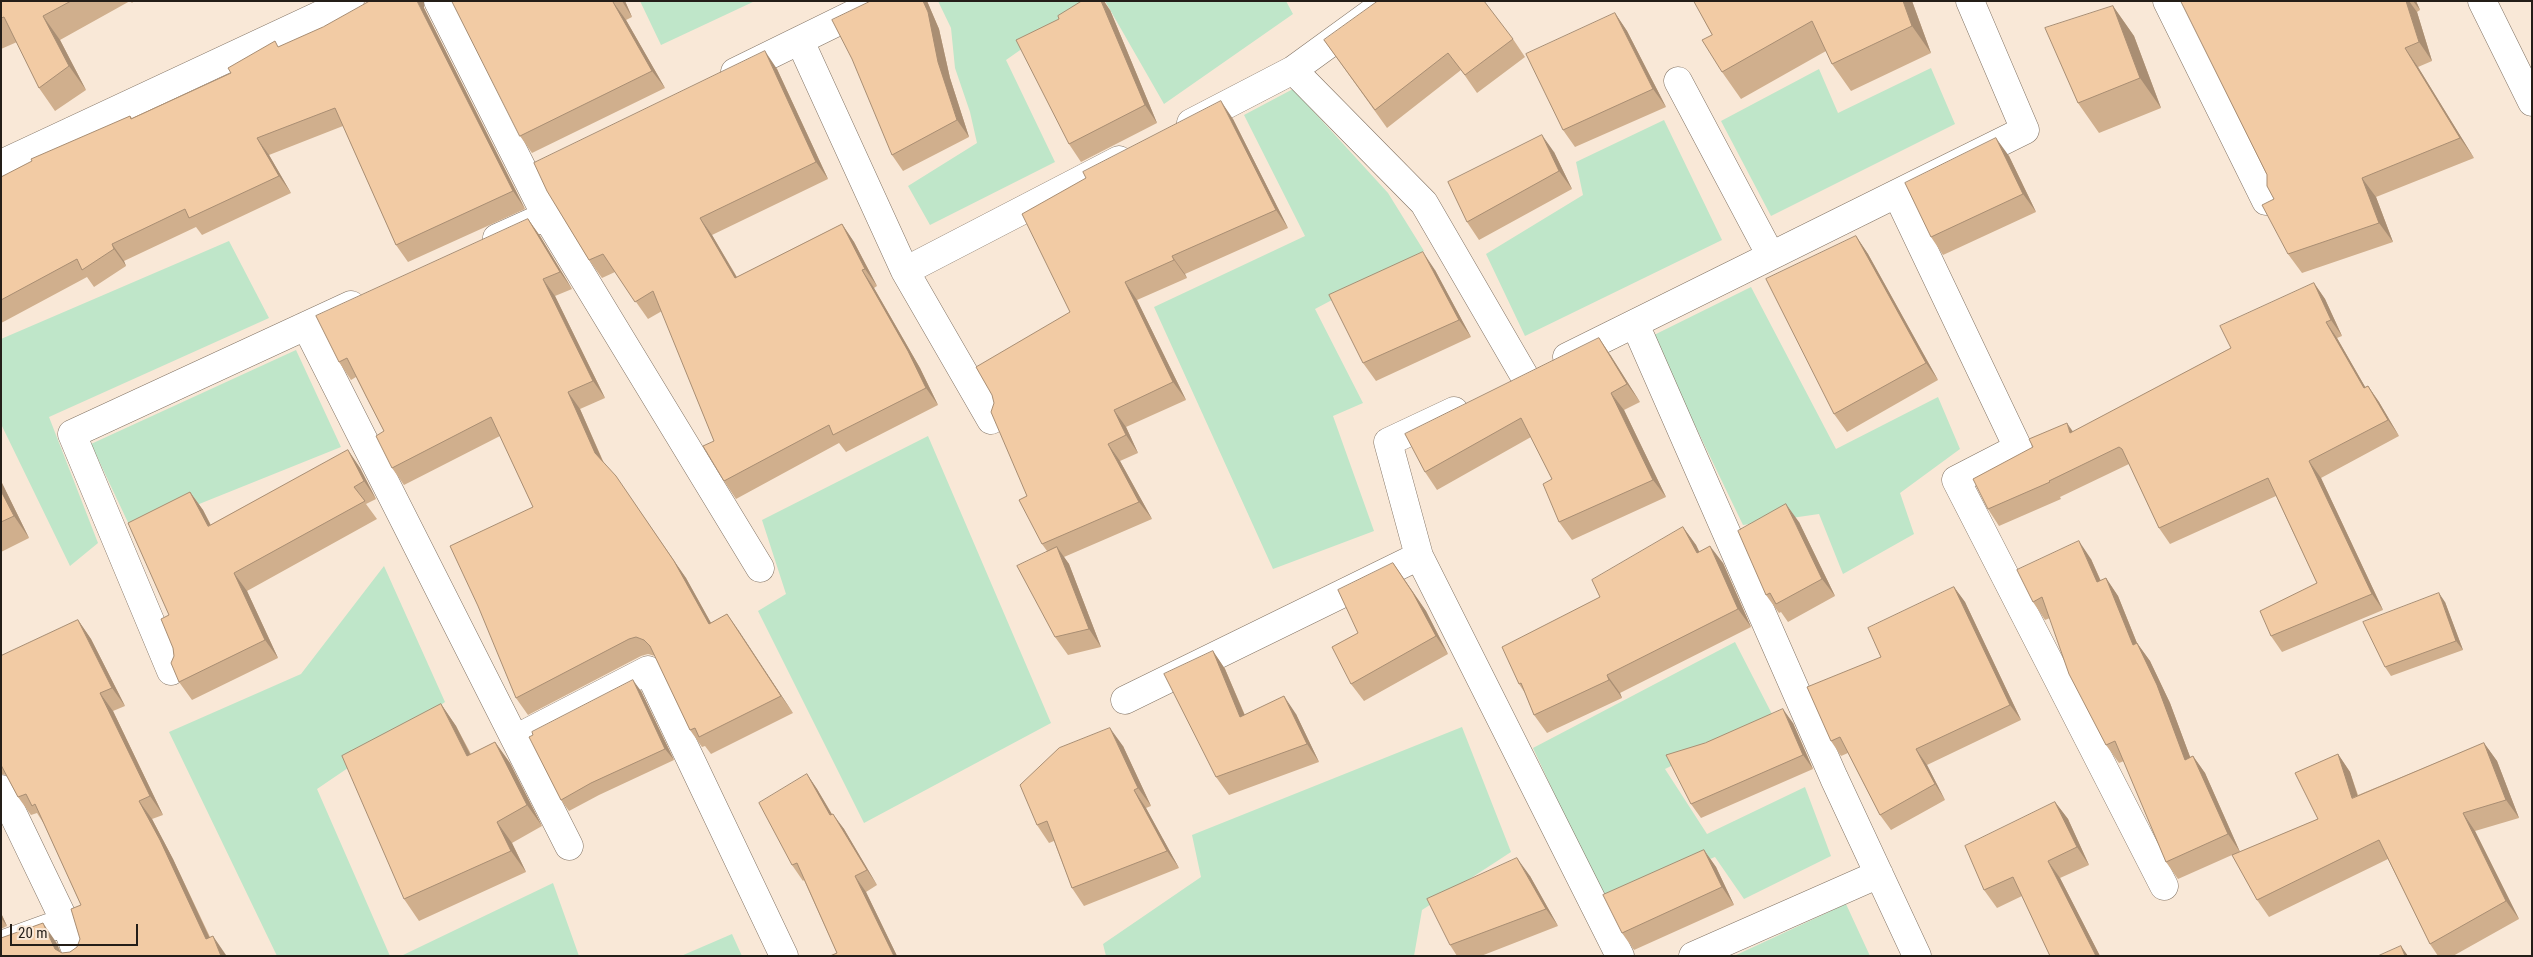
<!DOCTYPE html>
<style>
body{margin:0}
#map{position:relative;width:2533px;height:957px;overflow:hidden;background:#f9e8d7;font-family:"Roboto Condensed",sans-serif}
canvas{display:block}
.frame{position:absolute;inset:0;border:2px solid #241e18;pointer-events:none}
.scale{position:absolute;left:10px;top:924px;width:128px;height:22px;box-sizing:border-box;border:2px solid #241e18;border-top:0;padding-left:6px;font-size:15px;line-height:18px;white-space:nowrap;color:#241e18;-webkit-text-stroke:4px #f9e8d7;paint-order:stroke}
</style>
<div id="map">
<canvas width="2533" height="957"></canvas>
<div class="frame"></div>
<div class="scale">20 m</div>
</div>
<script>
const ctx = document.querySelector('canvas').getContext('2d');
ctx.lineJoin = 'round';
function paint(path, color) {
  ctx.fillStyle = color;
  ctx.fill(path, 'evenodd');
}
function trace(path, color, width, dash) {
  ctx.strokeStyle = color;
  ctx.lineWidth = width;
  ctx.lineCap = dash ? 'butt' : 'round';
  ctx.setLineDash(dash || []);
  ctx.stroke(path);
}
paint(new Path2D(`
 M640 1H755L661 45Z
 M938 1H1081L1083 6 1006 60 1055 162 930 225 908 186 977 143 970 112 955 68 951 28Z
 M1105 1H1286L1293 14 1164 104Z
 M1931 68 1955 124 1771 216 1721 121 1819 69 1838 113Z
 M1293 89 1388 193 1424 251 1315 309 1363 403 1333 416 1374 531 1273 569 1154 307 1305 236 1244 115Z
 M1664 120 1722 240 1525 336 1486 254 1583 195 1576 162Z
 M229 241 269 318 49 417 98 543 70 566 1 424V339Z
 M1751 287 1836 449 1938 397 1960 449 1900 493 1914 534 1843 574 1819 514 1743 525 1652 336Z
 M296 350 341 447 132 531 91 444Z
 M928 436 1051 723 864 823 758 611 786 594 762 520Z
 M384 566 445 702 317 789 390 956H277L169 732 301 674Z
 M1735 642 1773 716 1665 769 1707 834 1805 787 1831 856 1744 899 1715 857 1604 901 1533 748Z
 M1462 727 1511 852 1422 910 1414 956H1106L1103 944 1201 877 1192 835Z
 M553 883 579 956H401Z
 M1846 904 1870 956H1734Z
 M732 934 742 956H681Z`), '#bfe6c9');
const street = new Path2D(`
 M438 1 546 216 760 568
 M2167 1 2266 201
 M800 41 905 271 991 420
 M1293 70 1424 203 1525 377
 M735 72 880 1
 M1678 81 1771 256
 M1191 123 1293 70 1388 1
 M1 164 350 1
 M1897 194 2018 448 1956 480 2164 886
 M497 238 546 216
 M905 271 1119 160
 M1635 324 1834 778 1917 956
 M306 326 569 846
 M1567 357 2025 130 1970 1
 M1454 411 1388 442 1419 556 1620 956
 M171 671 72 434 351 305
 M1125 700 1419 556
 M515 739 648 670 784 956
 M1 789 65 922
 M1 945 65 922 78 956
 M1693 956 1879 874`);
const secondary = new Path2D(`
 M2482 1 2532 102`);
trace(street, '#817263', 29);
trace(secondary, '#817263', 29);
trace(street, '#fff', 28);
trace(secondary, '#fff', 28);
paint(new Path2D(`
 M1 1H134L132 3 130 1 60 40 86 90 55 111 39 88 17 42 1 49Z
 M452 1H625L632 17 626 20 665 88 532 153 520 136Z
 M871 1H927L939 29 950 78 969 137 903 171 892 155Z
 M1694 1H1912L1931 53 1851 91 1832 64 1826 51 1741 99 1722 72 1712 35Z
 M2181 1H2416L2420 10 2417 12 2432 61 2418 67 2474 158 2376 197 2393 242 2302 273 2288 254 2274 199 2267 175Z
 M2113 6 2134 36 2161 108 2099 133 2078 103Z
 M424 8 525 209 408 262 396 245 343 126 269 155 291 193 202 235 196 227 124 261 126 266 94 287 87 277 5 321 1 323V177L130 116 132 118 231 73 279 47Z
 M1110 10 1157 123 1081 162 1069 144 1059 19Z
 M1615 13 1627 31 1666 107 1575 147 1563 130Z
 M1513 39 1525 57 1477 93 1461 70 1387 128 1324 40Z
 M777 69 828 179 712 235 737 277 842 224 854 242 877 286 874 288 920 368 938 405 846 452 839 443 736 499 724 481 714 441 662 311 648 319 615 272 602 278 589 260Z
 M1233 119 1288 228 1185 274 1187 278 1137 300 1186 400 1126 427 1138 453 1120 461 1152 519 1064 557 1069 564 1101 647 1068 655 1055 637 1047 551 1042 544 1027 496 1070 312Z
 M1554 152 1572 189 1479 240 1467 222Z
 M2009 156 2036 212 1943 255 1931 237Z
 M528 219 540 236 572 289 555 296 605 398 580 409 604 463 686 578 711 623 727 614 793 713 711 754 705 746 702 747 690 730 655 656 648 654 641 656 528 715 516 698 533 507 500 436 404 485 392 468 384 431 356 377 351 380 339 362Z
 M1856 236 1868 254 1938 380 1847 432 1834 414Z
 M1435 270 1471 337 1376 381 1363 363Z
 M2314 283 2325 299 2342 336 2337 338 2365 387 2368 386 2379 402 2399 436 2321 478 2383 610 2282 652 2271 636 2317 583 2276 496 2170 544 2159 528 2129 464 2060 497 2061 499 1999 526 1988 509 2073 432 2231 348Z
 M1599 338 1611 356 1640 402 1624 410 1666 497 1572 540 1559 522 1552 479 1531 437 1437 490 1425 472Z
 M348 450 360 468 376 499 366 504 377 519 247 591 278 658 192 700 179 682 174 656 169 615 190 492 203 510 211 525Z
 M1 481 29 538 1 552Z
 M1799 522 1835 596 1788 622 1781 612 1779 613 1766 595Z
 M1683 527 1696 545 1699 552 1723 563 1751 627 1620 693 1622 698 1547 733 1534 715 1525 693 1519 684 1600 597Z
 M2091 559 2101 581 2106 578 2118 596 2137 643 2150 661 2170 703 2190 757 2193 756 2205 773 2240 852 2318 819 2338 754 2350 772 2358 795 2484 743 2497 761 2519 818 2475 831 2519 919 2453 956H2438L2430 944 2388 859 2269 917 2257 900 2232 855 2178 879 2166 862 2124 761 2119 763 2106 745 2050 618 2045 620 2033 602Z
 M1393 563 1426 611 1448 654 1364 701 1351 684 1358 633Z
 M1954 587 1965 602 2021 720 1927 765 1945 800 1891 830 1880 815 1848 753 1841 756 1831 741 1881 657Z
 M2445 602 2463 650 2391 676 2385 667Z
 M78 620 91 639 125 706 113 711 163 815 152 819 173 859 210 937 226 956H1L56 942 61 952 62 953 70 952 77 947 80 939 81 905 44 824 37 813 31 815 18 797 6 775 1 774V656Z
 M1213 651 1225 669 1245 715 1296 714 1319 762 1229 795 1216 777Z
 M641 691 674 760 599 795 569 811 561 800 533 735Z
 M441 704 456 726 471 754 495 742 510 763 542 826 512 843 526 872 419 921 404 899Z
 M1793 723 1813 769 1701 818 1691 804Z
 M1123 746 1151 806 1146 808 1179 868 1084 906 1072 888 1054 841 1049 843 1037 825Z
 M807 774 817 789 832 814 844 829 877 885 866 892 897 956H830L837 953 804 880 803 881 792 865Z
 M2055 802 2068 819 2089 865 2060 878 2100 956H2050L2022 896 1997 908 1984 890Z
 M1704 850 1716 867 1734 905 1634 950 1622 933Z
 M1530 876 1558 926 1481 956H1457L1450 945Z
 M1 913 7 926 1 929Z`), '#d0af8d');
paint(new Path2D(`
 M417 1H424V8L525 209 513 191Z
 M622 1H625L632 17Z
 M923 1H927L939 29 950 78 969 137 957 120 938 62Z
 M1101 1H1104L1110 10 1157 123 1145 105Z
 M1903 1H1912L1931 53 1912 26Z
 M2406 1H2409L2417 12 2432 61 2419 42Z
 M2413 1H2416L2420 10Z
 M613 2 626 20 665 88 652 71Z
 M2113 6 2134 36 2161 108 2140 78Z
 M1615 13 1627 31 1666 107 1653 89Z
 M43 16 60 40 86 90 69 66Z
 M2405 48 2418 67 2474 158 2460 138Z
 M765 51 777 69 828 179 816 162Z
 M1221 101 1233 119 1288 228 1276 210Z
 M1542 135 1554 152 1572 189 1559 171Z
 M257 138 269 155 291 193 279 176Z
 M1996 138 2009 156 2036 212 2023 194Z
 M2362 178 2376 197 2393 242 2379 223Z
 M700 218 712 235 747 295 735 278Z
 M528 219 540 236 572 289 560 272Z
 M842 224 854 242 877 286 865 269Z
 M1856 236 1868 254 1938 380 1926 363Z
 M112 244 124 261 126 266 114 249Z
 M1423 252 1435 270 1471 337 1459 320Z
 M1172 256 1185 274 1187 278 1174 260Z
 M862 270 874 288 920 368 938 405 926 388Z
 M543 279 555 296 605 398 593 381Z
 M1125 282 1137 300 1186 400 1173 382Z
 M2314 283 2325 299 2342 336 2331 320Z
 M2326 322 2337 338 2375 404 2364 388Z
 M1599 338 1611 356 1640 402 1627 384Z
 M2368 386 2379 402 2399 436 2388 420Z
 M568 392 580 409 607 471 595 453Z
 M1611 393 1624 410 1666 497 1653 480Z
 M1114 410 1126 427 1138 453 1126 435Z
 M2067 423 2078 439 2070 433Z
 M1108 444 1120 461 1152 519 1139 502Z
 M348 450 360 468 376 499 364 481Z
 M2309 461 2321 478 2383 610 2372 594Z
 M1 481 29 538 14 516 1 491Z
 M190 492 203 510 220 544 208 526Z
 M628 494 686 578 721 641 709 624Z
 M1786 504 1799 522 1835 596 1822 579Z
 M1683 527 1696 545 1709 571 1697 553Z
 M2079 541 2091 559 2109 600 2097 582Z
 M1710 546 1723 563 1751 627 1738 609Z
 M1057 547 1069 564 1101 647 1089 629Z
 M1393 563 1426 611 1448 654 1436 636Z
 M234 573 247 591 278 658 265 640Z
 M2106 578 2118 596 2145 663 2133 645Z
 M1954 587 1965 602 2021 720 2010 705Z
 M2439 593 2445 602 2463 650 2456 641Z
 M727 614 739 631 793 713 781 696Z
 M78 620 91 639 125 706 112 688Z
 M2137 643 2150 661 2170 703 2198 778 2185 760Z
 M1213 651 1225 669 1253 735 1240 717Z
 M1607 675 1620 693 1622 698 1609 680Z
 M633 680 641 691 674 760 665 749Z
 M100 693 113 711 163 815 150 796Z
 M1284 696 1296 714 1319 762 1307 744Z
 M441 704 456 726 482 778 467 756Z
 M1783 709 1793 723 1813 769 1803 755Z
 M1110 728 1123 746 1151 806 1138 788Z
 M495 742 510 763 542 826 527 805Z
 M2484 743 2497 761 2519 818 2506 800Z
 M1916 749 1927 765 1945 800 1935 784Z
 M2338 754 2350 772 2364 816 2352 798Z
 M2193 756 2205 773 2240 852 2228 834Z
 M807 774 817 789 841 830 830 815Z
 M1134 790 1146 808 1179 868 1167 851Z
 M139 801 152 819 173 859 218 956 206 939Z
 M2055 802 2068 819 2089 865 2077 847Z
 M2463 813 2475 831 2519 919 2506 901Z
 M833 814 844 829 877 885 867 870Z
 M497 822 512 843 526 872 511 851Z
 M1704 850 1716 867 1734 905 1722 887Z
 M1517 858 1530 876 1558 926 1546 909Z
 M2048 861 2060 878 2100 956H2096Z
 M855 876 866 892 897 956H894Z
 M1 913 7 926 1 918Z
 M43 923 56 942 62 956 55 949Z
 M213 936 226 955V956H221Z
 M2401 946 2408 956H2405Z`), '#a98e73');
const building = new Path2D(`
 M1 1H71L43 16 69 66 39 88 4 17 1 18Z
 M370 1H417L513 191 396 245 335 108 257 138 279 176 189 218 185 209 112 244 114 249 82 270 77 259 1 300V177L32 161 31 159 130 116 131 119 231 73 228 68 275 41 278 47 323 27Z
 M452 1H615L613 2 652 71 520 136Z
 M871 1H923L928 12 938 62 957 120 892 155 852 59 832 20Z
 M1082 1H1101L1145 105 1069 144 1016 40 1059 19 1058 16Z
 M1378 1H1484L1513 39 1465 75 1448 53 1375 110 1324 40Z
 M1694 1H1903L1912 26 1832 64 1812 21 1722 72 1702 40 1712 35Z
 M2181 1H2406L2419 42 2405 48 2460 138 2362 178 2379 223 2288 254 2262 205 2274 199 2267 186V175Z
 M2113 6 2140 78 2078 103 2045 28Z
 M1615 13 1653 89 1563 130 1526 54Z
 M765 51 816 162 700 218 735 278 842 224 865 269 862 270 908 351 926 388 833 435 829 425 724 481 703 446 714 441 653 291 635 302 603 254 589 260 547 191 534 163Z
 M1221 101 1276 210 1172 256 1174 260 1125 282 1173 382 1114 410 1126 435 1108 444 1139 502 1042 544 1019 500 1027 496 991 412 994 403 992 395 976 367 1070 312 1022 214 1086 178 1083 172Z
 M1542 135 1559 171 1467 222 1448 182Z
 M1996 138 2023 194 1931 237 1905 183Z
 M528 219 560 272 543 279 593 381 568 392 595 453 616 476 674 561 709 624 727 614 781 696 699 737 695 728 690 730 650 646 644 640 636 637 629 639 516 698 478 606 450 546 533 507 491 417 392 468 376 436 384 431 366 396 347 358 339 362 316 316Z
 M1856 236 1926 363 1834 414 1766 279Z
 M1423 252 1459 320 1363 363 1329 295Z
 M2314 283 2331 320 2326 322 2364 388 2368 386 2388 420 2309 461 2372 594 2271 636 2260 611 2317 583 2268 478 2159 528 2122 449 2119 447 2049 481 2050 482 1988 509 1973 479 2033 447 2029 439 2067 423 2070 433 2231 348 2220 326Z
 M1599 338 1627 384 1611 393 1653 480 1559 522 1543 484 1552 479 1521 418 1425 472 1405 434Z
 M348 450 364 481 354 487 365 501 234 573 265 640 179 682 171 663 174 656 173 648 161 619 169 615 128 523 190 492 208 526Z
 M1 491 14 516 1 522Z
 M1786 504 1822 579 1776 604 1770 593 1766 595 1738 531Z
 M1683 527 1697 553 1710 546 1738 609 1607 675 1609 680 1534 715 1521 683 1519 684 1502 647 1600 597 1592 580Z
 M2079 541 2097 582 2106 578 2133 645 2137 643 2157 685 2185 760 2193 756 2228 834 2166 862 2115 741 2106 745 2069 674 2042 597 2033 602 2017 570Z
 M1057 547 1089 629 1055 637 1017 566Z
 M1393 563 1413 593 1436 636 1351 684 1332 647 1358 633 1338 590Z
 M1954 587 2010 705 1916 749 1935 784 1880 815 1840 737 1831 741 1807 687 1881 657 1868 628Z
 M2439 593 2456 641 2385 667 2363 622Z
 M78 620 112 688 100 693 150 796 139 801 160 840 206 939 213 936 221 956H1V938L43 923 55 949 62 953 70 952 77 947 80 939 71 909 81 905 35 804 32 806 26 794 18 797 1 765V656Z
 M1213 651 1240 717 1284 696 1307 744 1216 777 1164 674Z
 M633 680 665 749 591 783 561 800 529 737 533 735 532 732Z
 M441 704 467 756 495 742 527 805 497 822 511 851 404 899 342 756Z
 M1783 709 1803 755 1691 804 1666 755 1705 743Z
 M1110 728 1138 788 1134 790 1167 851 1072 888 1047 821 1037 825 1020 785 1059 748Z
 M2484 743 2506 800 2463 813 2506 901 2430 944 2379 840 2257 900 2232 855 2318 819 2295 773 2338 754 2352 798Z
 M807 774 830 815 833 814 867 870 855 876 894 956H830L837 953 797 863 792 865 759 803Z
 M2055 802 2077 847 2048 861 2096 956H2050L2013 877 1984 890 1965 846Z
 M1704 850 1722 887 1622 933 1603 895Z
 M1517 858 1546 909 1450 945 1427 899Z
 M2401 946 2405 956H2378Z`);
paint(building, '#f2cba4');
trace(building, '#a98e73', 1);
</script>
